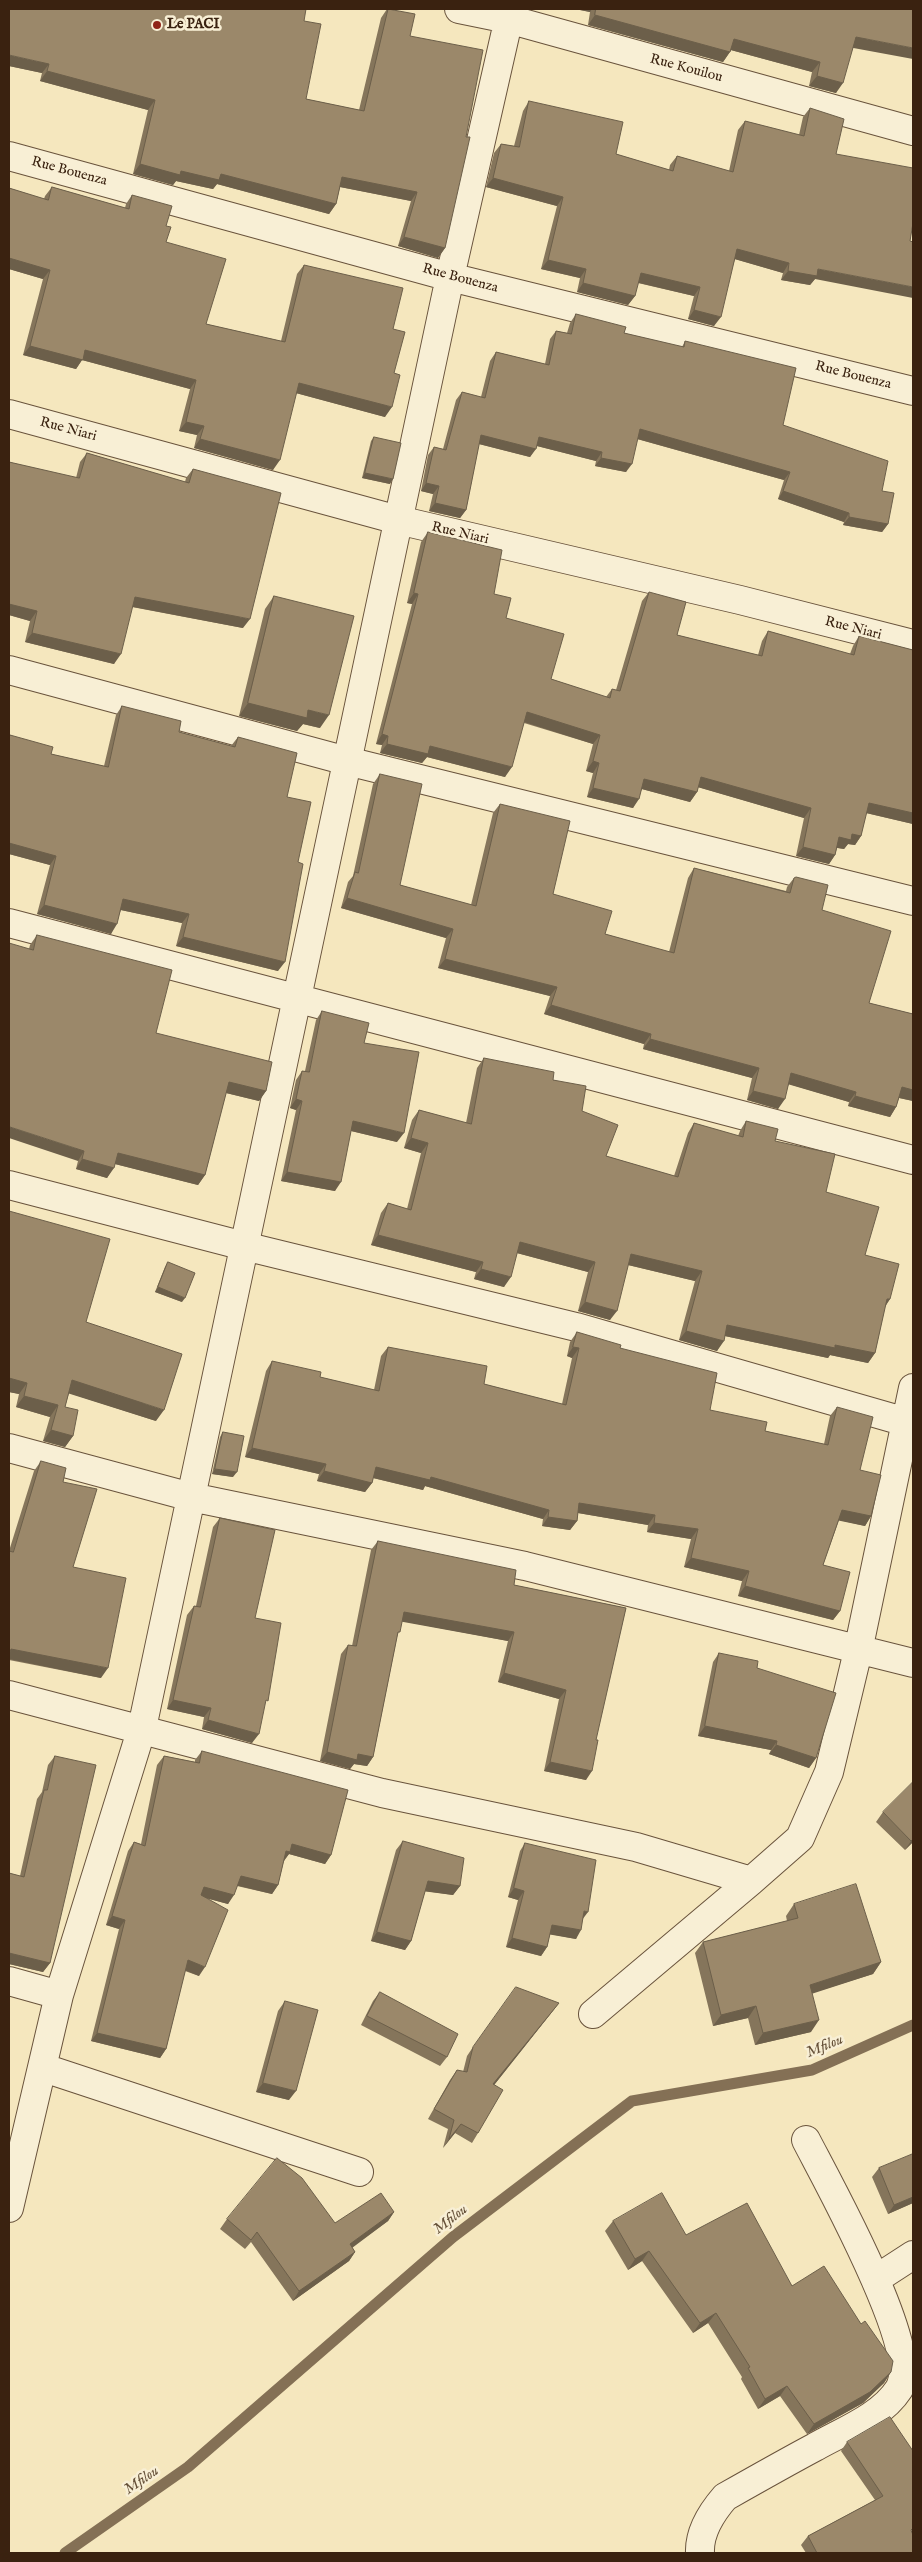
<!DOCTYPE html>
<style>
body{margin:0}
#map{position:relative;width:922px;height:2562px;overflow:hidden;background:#f5e7be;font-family:"IM FELL English",serif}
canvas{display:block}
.frame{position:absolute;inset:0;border:10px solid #3a2210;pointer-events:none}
</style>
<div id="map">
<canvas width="922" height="2562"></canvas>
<div class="frame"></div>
</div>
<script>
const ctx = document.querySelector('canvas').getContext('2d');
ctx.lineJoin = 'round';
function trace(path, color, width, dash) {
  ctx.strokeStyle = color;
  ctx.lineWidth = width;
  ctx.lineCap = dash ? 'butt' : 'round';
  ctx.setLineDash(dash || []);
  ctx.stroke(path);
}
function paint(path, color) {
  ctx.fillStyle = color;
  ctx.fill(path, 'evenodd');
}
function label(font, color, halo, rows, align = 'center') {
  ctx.font = font + ' "IM FELL English",serif';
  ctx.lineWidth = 5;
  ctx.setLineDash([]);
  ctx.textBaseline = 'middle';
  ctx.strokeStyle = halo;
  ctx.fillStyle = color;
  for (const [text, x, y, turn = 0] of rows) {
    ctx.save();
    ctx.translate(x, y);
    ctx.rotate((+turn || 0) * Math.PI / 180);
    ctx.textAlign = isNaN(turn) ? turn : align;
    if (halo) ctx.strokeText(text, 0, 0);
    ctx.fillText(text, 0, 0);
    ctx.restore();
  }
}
trace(new Path2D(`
 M65 2553 188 2467 453 2237 632 2101 812 2070 913 2025`), '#847055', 11);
const minor = new Path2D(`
 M459 9 508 19 913 131
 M9 156 450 277 913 391
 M9 414 398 520 740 600 913 644
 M9 670 347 761 913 901
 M9 923 913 1160
 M9 1185 244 1246 576 1327 913 1424
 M9 1448 191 1497 525 1566 913 1663
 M9 1695 382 1793 636 1847 751 1881 593 2014
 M751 1881 800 1838 829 1772 858 1651 913 1388
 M9 1981 59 1995
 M44 2068 359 2172
 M9 2208 59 1995 142 1728 450 277 511 9
 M876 2279 913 2255
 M700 2553C699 2532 712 2512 725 2497 755 2480 785 2463 815 2447 843 2431 881 2417 899 2389 922 2350 827 2181 806 2140`);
trace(minor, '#69533c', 30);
trace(minor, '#f8efd5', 28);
paint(new Path2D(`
 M387 9 410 36 445 248 438 258 398 246 411 201 340 187 336 204 329 214 217 184 213 189 176 181 173 185 133 174 148 110 40 81 42 73 9 66 304 21 306 99 359 110 381 18Z
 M575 9H913L853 48 836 93 809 86 812 72 731 50 723 62 588 25 590 12Z
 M529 101 616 154 669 170 670 165 677 156 729 171 738 130 745 121 799 135 803 117 810 108 836 154 815 279 810 285 781 280 783 273 735 259 714 326 688 319 694 296 638 283 635 296 628 305 577 292 580 278 541 269 557 206 486 187 494 153 501 144 514 146 523 111Z
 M52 187 125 208 126 204 132 195 166 226V242L206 324 281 341 297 274 304 265 393 329 394 373 385 417 296 393 273 470 194 448 197 435 179 431 190 389 82 360 76 369 23 355 43 279 9 269V188L44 199 45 196Z
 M576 314 624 333 682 347 685 341 783 425 882 491 888 524 882 532 843 525 844 522 778 499 784 480 637 439 626 472 595 466 596 461 537 446 530 457 479 444 466 510 460 518 429 511 433 494 421 491 428 455 434 447 443 449 456 400 462 392 481 397 490 361 496 352 545 364 550 339 556 331 567 333 570 323Z
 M374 437 390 484 362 478 371 441Z
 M87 453 185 482 186 478 193 469 243 628 132 607 114 664 25 642 30 621 9 615V462L76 478 80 462Z
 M428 532 494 594 506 618 551 679 606 697 612 689 616 690 642 601 649 592 677 635 758 655 762 641 768 631 850 654 853 646 859 636 913 650V824L866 813 861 836 855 845 848 844 844 849 837 848 835 855 829 864 796 856 804 818 698 787 697 792 690 802 642 789 633 808 587 797 593 773 586 771 593 744 524 723 505 777 427 757 422 763 380 753 382 745 376 744 412 604 407 603 421 542Z
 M274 596 320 728 303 724 297 731 239 716 265 609Z
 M122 706 179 732 231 746 238 737 287 797 298 862 278 971 176 946 182 923 121 910 111 934 37 914 50 865 9 854V736L10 735 51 754 104 766 116 715Z
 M380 774 400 885 471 905 493 813 500 804 553 894 605 934 669 952 688 878 694 868 786 891 787 887 794 878 822 910 869 1003 913 1014V1101L899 1098 896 1107 890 1117 848 1106 849 1102 789 1084 778 1109 747 1100 752 1078 643 1049 644 1044 544 1014 550 996 438 968 446 938 341 908 348 882 353 876 373 784Z
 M37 935 156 1033 266 1091 259 1101 226 1093 205 1175 198 1185 115 1164 107 1178 76 1169 78 1161 29 949 30 945Z
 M322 1011 364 1043 397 1142 351 1131 335 1191 281 1181 296 1110 290 1108 296 1080 302 1071H305L316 1020Z
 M484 1058 553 1080 582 1111 606 1156 674 1176 688 1133 694 1123 738 1136 740 1131 746 1121 775 1141 826 1192 865 1255 890 1299 885 1307 875 1353 868 1363 830 1355 828 1358 725 1336 717 1351 679 1340 695 1281 628 1265 610 1320 578 1311 588 1272 517 1253 504 1287 474 1279 476 1272 371 1245 381 1213 388 1203 407 1209 421 1153 404 1148 412 1120 419 1110 466 1123 477 1068Z
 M9 1211 86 1322 156 1421 69 1393 65 1407 73 1436 65 1447 43 1441 50 1417 16 1407 19 1394 9 1392Z
 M168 1262 182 1302 155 1292 165 1267Z
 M577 1332 620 1348 710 1410 765 1431 824 1444 830 1416 837 1407 860 1470 871 1516 865 1526 839 1520 823 1565 840 1611 833 1620 738 1596 742 1581 684 1567 691 1539 647 1532 648 1525 578 1513 577 1521 570 1530 542 1526 543 1519 425 1486 423 1490 373 1478 372 1483 365 1492 317 1481 319 1474 245 1457 266 1371 272 1361 320 1377 374 1390 381 1356 388 1347 484 1384 562 1404 572 1358 567 1356 570 1342Z
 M223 1432 233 1477 212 1474 220 1437Z
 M41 1461 63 1482 73 1567 101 1678 9 1660V1551L34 1471Z
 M220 1518 255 1618 264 1707 252 1743 202 1729 204 1717 167 1709 187 1615 194 1606H196L213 1527Z
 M378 1541 514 1585 626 1608 586 1780 544 1771 559 1699 498 1682 508 1641 402 1621 397 1637 373 1757 367 1766 354 1764 350 1769 320 1761 341 1654 348 1645 352 1646 371 1550Z
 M719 1653 757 1668 816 1758 809 1768 769 1754 771 1750 698 1736 713 1662Z
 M202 1751 331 1855 325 1864 289 1854 284 1860 278 1885 272 1894 237 1886 228 1904 206 1898 199 1976 185 1971 166 2049 160 2058 91 2041 119 1929 106 1925 128 1851 134 1842 141 1844 157 1765 164 1756 195 1762V1760Z
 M55 1756 50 1963 43 1972 9 1964V1873L20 1876 37 1799 42 1792 48 1765Z
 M883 1812 913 1842 905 1850 876 1822Z
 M403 1841 460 1886 453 1895 425 1891 411 1941 405 1950 371 1941 396 1850Z
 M525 1843 583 1919 576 1939 550 1934 547 1947 541 1956 506 1947 518 1900 508 1897 520 1851Z
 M794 1904 881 1962 873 1974 812 1993 811 2032 755 2045 748 2018 713 2026 695 1953 703 1942 787 1921 786 1916Z
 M380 1992 447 2057 440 2066 361 2025 373 2001Z
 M285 2001 289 2100 256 2092 278 2011Z
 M559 2003 552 2012 494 2085 478 2133 472 2143 455 2133 443 2148 448 2129 428 2119 450 2080 457 2070 463 2072 467 2056 473 2047Z
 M913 2154V2203L888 2214 872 2177 879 2168Z
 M394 2212 388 2221 352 2247 355 2252 349 2261 293 2301 251 2242 245 2249 220 2229 227 2219 335 2223Z
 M613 2221 686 2235 792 2286 891 2372 884 2383 863 2403 807 2434 780 2396 758 2409 741 2379 742 2377 708 2323 693 2333 642 2261 628 2270 605 2231Z
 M847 2442 913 2533H912L913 2553H806L801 2545 808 2536 875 2500 841 2451Z`), '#85755b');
paint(new Path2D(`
 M575 9H592L590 12Z
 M595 15 730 52 723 62 588 25Z
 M856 37 913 48V59L848 47Z
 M734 39 820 62 812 72 727 49Z
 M9 55 49 64 42 73 9 66Z
 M47 71 155 100 148 110 40 81Z
 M817 76 843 83 836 93 809 86Z
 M140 164 181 171 221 174 336 204 329 214 217 184 213 189 176 181 173 185 133 174Z
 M342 177 417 192 411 201 335 186Z
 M493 178 563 197 557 206 486 187Z
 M404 237 445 248 438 258 398 246Z
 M737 249 789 263 783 273 731 258Z
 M9 258 50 270 43 279 9 269Z
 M548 260 586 269 580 278 541 269Z
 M818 269 913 287V298L815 279 810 285 781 280 788 271Z
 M641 273 700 287 694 296 635 282Z
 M583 283 635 296 628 305 577 292Z
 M694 310 721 317 714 326 688 319Z
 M30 346 85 350 196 380 190 389 82 360 76 369 23 355Z
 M299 383 392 407 385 417 292 392Z
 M186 422 204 426 197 435 179 431Z
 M640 429 790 472 784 480 634 438Z
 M481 435 536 449 530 457 475 443Z
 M539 437 602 452 596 461 533 445Z
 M200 439 280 460 273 470 194 448Z
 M601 458 632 464 626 472 595 466Z
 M365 473 393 479 390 484 362 478Z
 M426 483 439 486 433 494 421 491Z
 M783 491 849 513 844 522 778 499Z
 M435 503 466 510 460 518 429 511Z
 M849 517 888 524 882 532 843 525Z
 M414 593 418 594 412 604 407 603Z
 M135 597 250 619 243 628 128 606Z
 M9 604 37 611 30 621 9 615Z
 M32 633 121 654 114 664 25 642Z
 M248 703 308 710 329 715 320 728 303 724 297 731 239 716Z
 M527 712 600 735 593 744 521 721Z
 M382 734 388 736 382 745 376 744Z
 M387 744 430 746 512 767 505 777 427 757 422 763 380 753Z
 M593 761 599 763 593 773 586 771Z
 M701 777 811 808 804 818 694 786Z
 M644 779 697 792 690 802 638 788Z
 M593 788 639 799 633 808 587 797Z
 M869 803 913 813V824L862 812Z
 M852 834 861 836 855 845 848 844 844 849 833 847 839 837Z
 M9 843 56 856 50 865 9 854Z
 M803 847 835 855 829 864 796 856Z
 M347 898 453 929 446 938 341 908Z
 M123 899 189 914 182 923 116 909Z
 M44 905 117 924 111 934 37 914Z
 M183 937 285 962 278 971 176 946Z
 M445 959 557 987 550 996 438 968Z
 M551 1005 651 1034 644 1044 544 1014Z
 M650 1039 759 1068 752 1078 643 1049Z
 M791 1073 856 1092 849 1102 784 1083Z
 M229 1082 266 1091 259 1101 222 1092Z
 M902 1087 913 1090V1101L895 1097Z
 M753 1091 785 1099 778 1109 747 1100Z
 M855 1096 896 1107 890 1117 848 1106Z
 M296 1099 302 1101 296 1110 290 1108Z
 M353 1121 404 1133 397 1142 347 1130Z
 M10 1127 84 1151 78 1161 9 1138V1128Z
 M411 1138 428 1143 421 1153 404 1148Z
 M118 1153 205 1175 198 1185 111 1163Z
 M82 1159 114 1168 107 1178 76 1169Z
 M287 1172 341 1182 335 1191 281 1181Z
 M378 1235 483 1262 476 1272 371 1245Z
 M520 1242 595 1262 588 1272 513 1252Z
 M631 1254 702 1271 695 1281 624 1264Z
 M481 1269 511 1277 504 1287 474 1279Z
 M158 1287 185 1298 182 1302 155 1292Z
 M887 1299H890L883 1309Z
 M585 1302 617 1311 610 1320 578 1311Z
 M727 1325 835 1345 875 1353 868 1363 830 1355 828 1358 720 1335Z
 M686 1331 724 1341 717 1351 679 1340Z
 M573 1347 579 1348 572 1358 567 1356Z
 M9 1378 27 1383 19 1394 9 1392Z
 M72 1380 164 1410 156 1421 64 1392Z
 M24 1396 58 1405 50 1417 16 1407Z
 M51 1430 73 1436 65 1447 43 1441Z
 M252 1448 326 1464 319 1474 245 1457Z
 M376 1467 431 1477 549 1510 543 1519 425 1486 423 1490 369 1477Z
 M215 1469 237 1472 233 1477 212 1474Z
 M324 1471 372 1483 365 1492 317 1481Z
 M579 1503 655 1515 648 1525 572 1512Z
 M842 1510 871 1516 865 1526 836 1520Z
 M548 1517 577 1521 570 1530 542 1526Z
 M654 1523 698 1529 691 1539 647 1532Z
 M691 1558 749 1571 742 1581 684 1567Z
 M745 1586 840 1611 833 1620 738 1596Z
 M404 1612 514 1632 508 1641 398 1621Z
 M11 1649 108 1668 101 1678 9 1659V1651Z
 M504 1673 566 1690 559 1699 498 1682Z
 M173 1700 211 1708 204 1717 167 1709Z
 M208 1720 259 1734 252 1743 202 1729Z
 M705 1726 777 1741 771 1750 698 1736Z
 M776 1745 816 1758 809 1768 769 1754Z
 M327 1752 358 1754 373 1757 367 1766 354 1764 350 1769 320 1761Z
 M550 1762 592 1771 586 1780 544 1771Z
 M913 1839V1842L905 1850 911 1841Z
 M292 1844 331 1855 325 1864 289 1854 284 1861 280 1860Z
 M241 1876 278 1885 272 1894 235 1885Z
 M428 1881 460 1886 453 1895 422 1891Z
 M204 1887 234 1895 228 1904 198 1896Z
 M514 1888 524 1891 518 1900 508 1897Z
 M584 1911 588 1912 582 1920Z
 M112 1916 125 1920 119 1929 106 1925Z
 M552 1925 581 1930 576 1939 547 1934Z
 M377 1932 411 1941 405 1950 371 1941Z
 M512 1938 547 1947 541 1956 506 1947Z
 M9 1953 50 1963 43 1972 9 1964Z
 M188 1960 205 1967 199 1976 182 1969Z
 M881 1962 873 1974 802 1997 810 1985Z
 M559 2003 552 2012 487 2094 493 2084Z
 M756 2006 748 2018 713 2026 721 2015Z
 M819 2020 811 2032 755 2045 763 2033Z
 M97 2033 166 2049 160 2058 91 2041Z
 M263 2083 296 2091 289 2100 256 2092Z
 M461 2124 455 2133 443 2148 449 2139Z
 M913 2197V2203L888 2214 894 2205Z
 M394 2212 388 2221 344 2254 350 2244Z
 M649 2251 642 2261 628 2270 635 2259Z
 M355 2252 349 2261 293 2301 299 2291Z
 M716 2313 708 2323 693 2333 700 2323Z
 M891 2372 884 2383 863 2403 807 2434 814 2424Z
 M787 2386 780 2396 758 2409 765 2399Z`), '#6c5f4a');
const building = new Path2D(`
 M9 9H306L304 21 321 24 306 99 364 111 388 9 415 14 410 36 483 50 466 137H470L445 248 404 237 417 192 342 177 336 204 221 174 219 180 181 171 180 175 140 164 155 100 47 71 49 64 9 55Z
 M596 9H913V48L856 37 843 83 817 76 820 62 734 39 730 52 595 15Z
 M529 101 623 122 616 154 673 171 677 156 733 172 745 121 804 136 810 108 844 119 836 154 913 168V223L910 241 913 242V287L818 269 817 276 788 271 789 263 737 249 721 317 694 310 700 287 641 273 635 296 583 283 586 269 548 260 563 197 493 178 501 144 519 147Z
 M52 187 129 209 132 195 172 206 166 226 171 227 166 242 226 259 206 324 285 342 304 265 403 288 393 329 405 332 394 373 400 375 392 407 299 383 280 460 200 439 204 426 186 422 196 380 85 350 83 360 30 346 50 270 9 258V188L48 200Z
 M576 314 626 327 624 333 684 347 685 341 796 368 783 425 888 461 882 491 894 493 888 524 849 517V513L783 491 790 472 640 429 632 464 601 458 602 452 539 437 536 449 481 435 466 510 435 503 439 486 426 483 434 447 446 450 462 392 485 398 496 352 549 365 556 331 571 334Z
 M374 437 401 443 393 479 365 473Z
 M87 453 189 483 193 469 281 493 250 619 135 597 121 654 32 633 37 611 9 604V462L79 478Z
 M428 532 502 550 494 594 511 598 506 618 564 634 551 679 610 698 612 689 620 691 649 592 686 602 677 635 762 656 768 631 854 655 859 636 913 650V813L869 803 861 836 852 834 851 840 839 837 835 855 803 847 811 808 701 777 697 792 644 779 639 799 593 788 599 763 593 761 600 735 527 712 512 767 430 746 428 754 387 744 388 736 382 734 418 594 414 593Z
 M274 596 354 616 329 715 308 710 307 718 248 703Z
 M122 706 181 721 179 732 235 747 238 737 297 753 287 797 311 802 298 862 303 864 285 962 183 937 189 914 123 899 117 924 44 905 56 856 9 843V738L10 735 53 747 51 754 108 767Z
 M380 774 422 784 400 885 476 906 500 804 570 821 553 894 612 911 605 934 674 953 694 868 790 893 794 878 796 877 828 885 822 910 891 931 869 1003 913 1014V1090L902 1087 896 1107 855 1096 856 1092 791 1073 785 1099 753 1091 759 1068 650 1039 651 1034 551 1005 557 987 445 959 453 929 347 898 355 872 358 873Z
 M37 935 172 970 156 1033 272 1062 266 1091 229 1082 205 1175 118 1153 114 1168 82 1159 84 1151 10 1127 9 1130V943L33 950Z
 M322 1011 369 1023 364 1043 419 1052 404 1133 353 1121 341 1182 287 1172 302 1101 296 1099 302 1071 309 1072Z
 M484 1058 554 1072 553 1080 586 1086 582 1111 618 1125 606 1156 678 1177 694 1123 743 1137 746 1121 778 1129 775 1141 835 1154 826 1192 879 1207 865 1255 899 1264 890 1299H887L875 1353 835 1345V1348L727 1325 724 1341 686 1331 702 1271 631 1254 617 1311 585 1302 595 1262 520 1242 511 1277 481 1269 483 1262 378 1235 388 1203 411 1210 428 1143 411 1138 419 1110 471 1124Z
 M9 1211 110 1239 86 1322 182 1354 164 1410 72 1380 65 1407 78 1410 73 1436 51 1430 58 1405 24 1396 27 1383 9 1378Z
 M168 1262 195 1273 185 1298 158 1287Z
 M577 1332 621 1345 620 1348 717 1373 710 1410 767 1422 765 1431 828 1445 837 1407 873 1417 860 1470 881 1475 871 1516 842 1510 823 1565 850 1572 840 1611 745 1586 749 1571 691 1558 698 1529 654 1523 655 1515 579 1503 577 1521 548 1517 549 1510 431 1477 430 1480 376 1467 372 1483 324 1471 326 1464 252 1448 272 1361 321 1372 320 1377 379 1391 388 1347 487 1366 484 1384 566 1405 579 1348 573 1347Z
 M223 1432 244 1436 237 1472 215 1469Z
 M41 1461 66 1468 63 1482 97 1489 73 1567 126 1578 108 1668 11 1649 9 1656V1551L13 1552Z
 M220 1518 275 1530 255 1618 281 1623 268 1701 266 1700 259 1734 208 1720 211 1708 173 1700 194 1606 200 1607Z
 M378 1541 516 1570 514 1585 626 1608 596 1740H598L592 1771 550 1762 566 1690 504 1673 514 1632 404 1612 400 1632H398L373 1757 358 1754 357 1760 327 1752 348 1645 356 1646Z
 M719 1653 758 1661 757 1668 836 1693 816 1758 776 1745 777 1741 705 1726Z
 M202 1751 348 1790 331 1855 292 1844 290 1852 286 1851 278 1885 241 1876 234 1895 204 1887 201 1895 228 1910 205 1967 188 1960 166 2049 97 2033 125 1920 112 1916 134 1842 145 1846 164 1756 199 1763Z
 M55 1756 96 1765 50 1963 9 1953V1873L24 1877 44 1790H47Z
 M913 1782V1839L911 1841 883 1812Z
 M403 1841 464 1858 460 1886 428 1881 411 1941 377 1932Z
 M525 1843 596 1860 588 1912 584 1911 581 1930 552 1925 547 1947 512 1938 524 1891 514 1888Z
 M856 1884 881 1962 810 1985 819 2020 763 2033 756 2006 721 2015 703 1942 798 1918 794 1904Z
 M516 1987 559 2003 493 2084 503 2090 478 2133 461 2124 449 2139 454 2120 434 2109 457 2070 467 2072 473 2047Z
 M380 1992 458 2034 447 2057 367 2016Z
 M285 2001 318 2010 296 2091 263 2083Z
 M913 2154V2197L894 2205 879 2168Z
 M277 2158 302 2178 335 2223 381 2193 394 2212 350 2244 355 2252 299 2291 257 2232 251 2240 227 2219Z
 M662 2193 686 2235 747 2203 792 2286 824 2266 861 2324 865 2321 893 2361 891 2372 870 2392 814 2424 787 2386 765 2399 748 2368 750 2367 716 2313 700 2323 649 2251 635 2259 613 2221Z
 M890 2417 913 2451V2528L911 2530 913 2535V2553H817L808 2536 883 2496 847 2442Z`);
paint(building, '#9b886a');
trace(building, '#6c5f4a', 1);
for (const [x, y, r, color] of [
 [157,25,5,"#8f2418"]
]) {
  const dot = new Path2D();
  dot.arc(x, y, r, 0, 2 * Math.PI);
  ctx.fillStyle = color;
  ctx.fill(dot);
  trace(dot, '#f8efd5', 2);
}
label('bold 14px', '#3a2210', '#f8efd5', [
 ["Le PACI",167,25]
], 'left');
label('14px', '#3a2210', '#f8efd5', [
 ["Rue Kouilou",686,69,15],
 ["Rue Bouenza",69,172,15],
 ["Rue Bouenza",460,279,15],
 ["Rue Bouenza",853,376,14],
 ["Rue Niari",68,430,15],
 ["Rue Niari",460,534,13],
 ["Rue Niari",853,629,14]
]);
label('italic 15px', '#655038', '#f8efd5', [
 ["Mfilou",825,2047,-23],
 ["Mfilou",451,2220,-38],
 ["Mfilou",142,2481,-35]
]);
</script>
